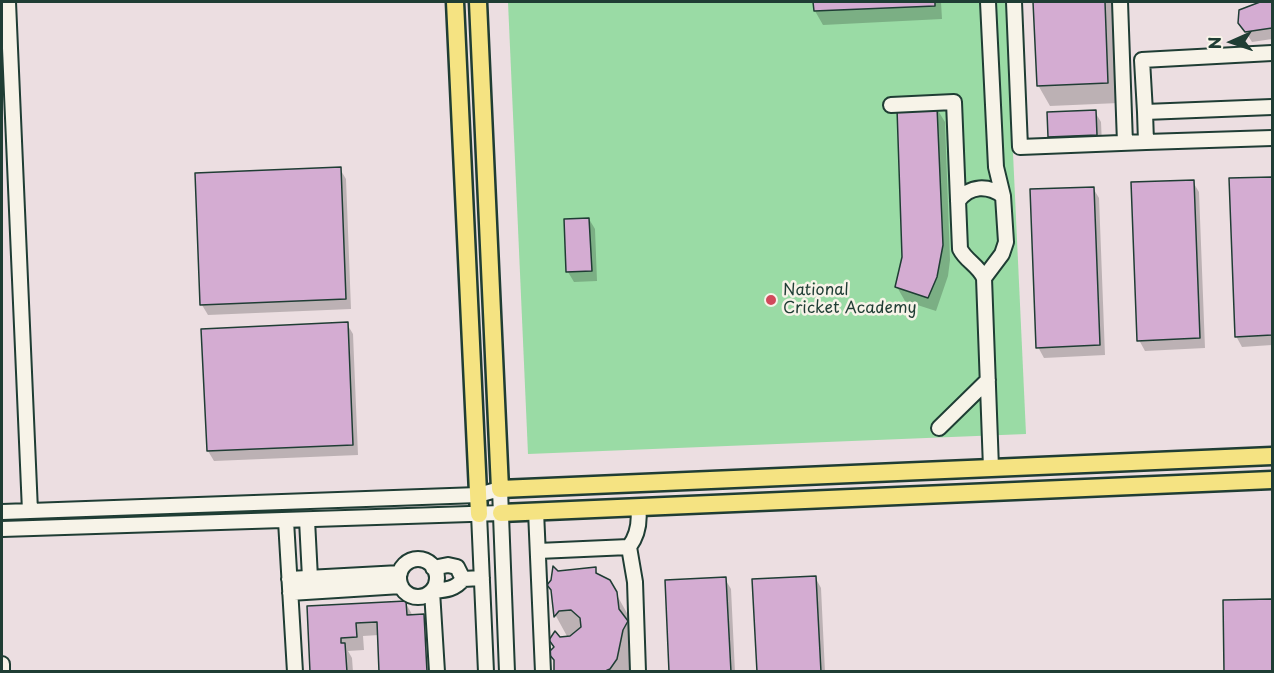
<!DOCTYPE html>
<style>
body{margin:0}
#map{position:relative;width:1274px;height:673px;overflow:hidden;background:#f7f3e8;font-family:"Playpen Sans",sans-serif}
canvas{display:block}
.frame{position:absolute;inset:0;border:3px solid #1f3d34;pointer-events:none}
.north{position:absolute;left:1202px;top:12px;width:60px;height:60px;-webkit-text-stroke:4px #f7f3e8;paint-order:stroke;rotate:267deg;font-size:16px;font-weight:700;line-height:24px;text-align:center;color:#1f3d34}
.north::after{content:'';display:block;margin:auto;width:21px;height:27px;background:#1f3d34;clip-path:polygon(50% 0,100% 100%,50% 72%,0 100%)}
</style>
<div id="map">
<canvas width="1274" height="673"></canvas>
<div class="frame"></div>
<div class="north">N</div>
</div>
<script>
const ctx = document.querySelector('canvas').getContext('2d');
ctx.lineJoin = 'round';
function paint(path, color) {
  ctx.fillStyle = color;
  ctx.fill(path, 'evenodd');
}
function trace(path, color, width, dash) {
  ctx.strokeStyle = color;
  ctx.lineWidth = width;
  ctx.lineCap = dash ? 'butt' : 'round';
  ctx.setLineDash(dash || []);
  ctx.stroke(path);
}
function label(font, color, halo, rows, align = 'center') {
  ctx.font = font + ' "Playpen Sans",sans-serif';
  ctx.lineWidth = 5;
  ctx.setLineDash([]);
  ctx.textBaseline = 'middle';
  ctx.strokeStyle = halo;
  ctx.fillStyle = color;
  for (const [text, x, y, turn = 0] of rows) {
    ctx.save();
    ctx.translate(x, y);
    ctx.rotate((+turn || 0) * Math.PI / 180);
    ctx.textAlign = isNaN(turn) ? turn : align;
    if (halo) ctx.strokeText(text, 0, 0);
    ctx.fillText(text, 0, 0);
    ctx.restore();
  }
}
paint(new Path2D(`
 M2 2H1272V671H2Z`), '#ecdee1');
paint(new Path2D(`
 M508 2H1006L1026 434 528 454Z`), '#9adba5');
paint(new Path2D(`
 M815 2H941L942 19 823 25 815 11Z
 M1035 2H1112L1115 7 1119 103 1050 106 1038 85Z
 M1272 2V39L1252 42 1240 23 1262 3Z
 M937 109 945 122 950 260 948 276 936 311 905 301 897 287Z
 M1095 112 1101 122 1102 145 1055 147 1049 136Z
 M340 169 346 179 351 309 208 315 202 305Z
 M1272 178V345L1242 347 1236 336 1230 180Z
 M1193 182 1199 192 1205 348 1145 351 1139 340Z
 M1093 188 1099 198 1105 355 1044 358 1038 347Z
 M589 219 595 229 597 281 574 282 568 272Z
 M347 324 353 334 358 455 214 461 208 451Z
 M595 569 599 576 609 581 632 622 636 672H556V664L550 654 559 638H568L556 616 553 593 558 572Z
 M815 577 821 588 825 672H758Z
 M725 579 731 589 735 672H671Z
 M1272 600V672H1226L1224 601Z
 M405 602 413 616 424 615 432 629 434 672H380L379 635 363 636 364 650 348 651 352 658 353 672H311L308 607Z`), '#0003');
const building = new Path2D(`
 M813 2H935V6L814 11Z
 M1033 2H1105L1108 83 1037 86Z
 M1260 2H1272V28L1245 32 1238 23 1239 10Z
 M937 107 943 245 937 277 928 298 895 287 902 257 897 109Z
 M1096 110 1097 135 1048 137 1047 112Z
 M341 167 346 299 200 305 195 173Z
 M1272 177V335L1235 337 1229 178Z
 M1194 180 1200 338 1137 341 1131 182Z
 M1094 187 1100 345 1036 348 1030 189Z
 M589 218 592 271 566 272 564 219Z
 M348 322 353 445 207 451 201 329Z
 M553 566 558 571 596 567V573L610 580 617 592 619 609 628 621 623 630 617 659 610 669 603 672H554V660L548 653 554 647 549 640 555 631 560 637 570 636 581 627 580 618 571 610 559 611 554 617 551 590 547 585 551 580Z
 M816 576 821 672H757L752 579Z
 M726 577 731 672H669L665 580Z
 M1272 599V672H1224L1223 600Z
 M406 601 407 615 424 614 427 672H379L377 622 356 623 357 637 341 638V643H345L347 672H310L307 606Z`);
paint(building, '#d4acd2');
trace(building, '#1f3d34', 1.5);
const minor = new Path2D(`
 M8 2 30 511
 M1014 2 1020 147 1146 142
 M1120 2 1125 143
 M891 105 954 102 960 249C966 261 978 265 984 278L991 468
 M1272 107 1145 112 1146 142 1272 138
 M1145 112 1142 60 1272 53
 M958 201C970 185 988 185 1003 196
 M984 278 1002 254 1006 242 1003 196 996 167 988 2
 M939 428 988 380
 M638 507C640 521 638 535 629 547L635 582 638 672
 M536 511 543 672
 M2 512 478 495 500 489 507 672
 M479 514 486 672
 M307 520 310 578
 M286 521 295 672
 M2 529 501 513
 M538 551 629 547
 M399 578a19 19 0 1 1 38 0a19 19 0 1 1-38 0Z
 M433 568 448 565 457 567 463 579
 M289 579 400 573
 M290 593 401 586
 M2 664V672
 M437 672 432 591C444 590 455 590 463 579L482 578`);
const major = new Path2D(`
 M455 2 479 514
 M478 2 500 489 1272 456
 M501 513 1272 480`);
trace(minor, '#1f3d34', 18);
trace(major, '#1f3d34', 21);
trace(minor, '#f7f3e8', 14);
trace(major, '#f5e382', 16);
for (const [x, y, r, color] of [
 [771,300,6,"#d1495b"]
]) {
  const dot = new Path2D();
  dot.arc(x, y, r, 0, 2 * Math.PI);
  ctx.fillStyle = color;
  ctx.fill(dot);
  trace(dot, '#f7f3e8', 2);
}
label('16px', '#1f3d34', '#f7f3e8', [
 ["National",783,291],
 ["Cricket Academy",783,309]
], 'left');
</script>
